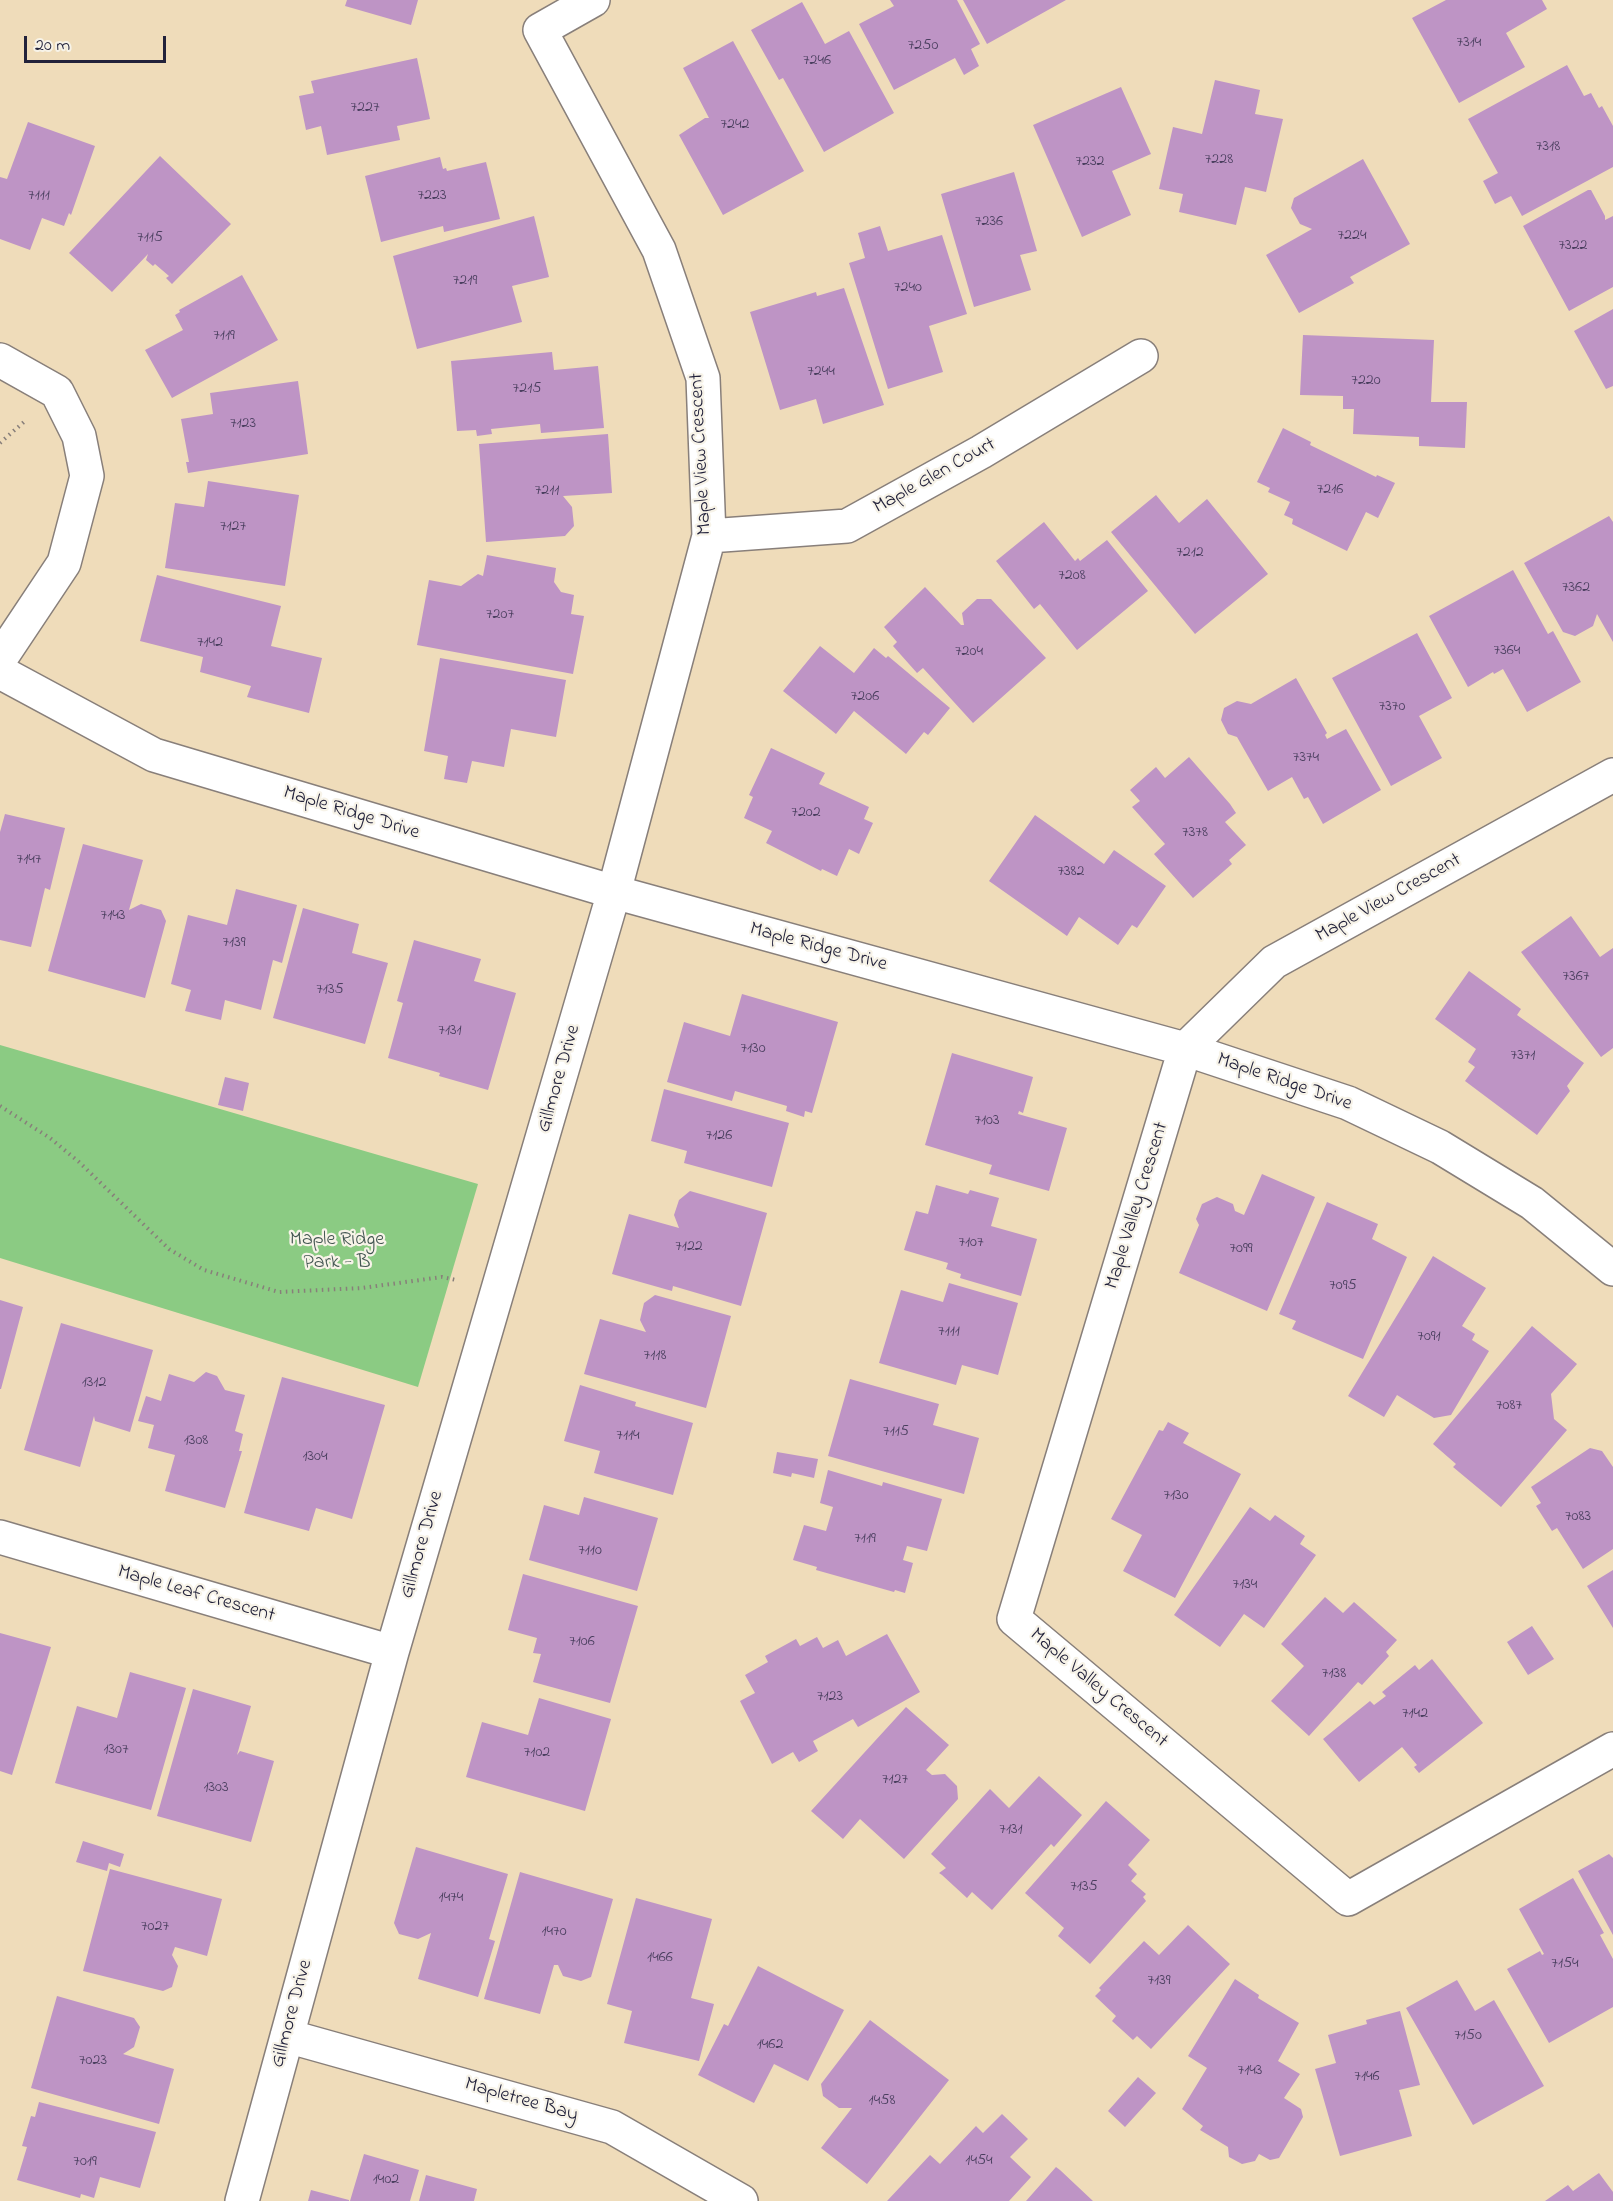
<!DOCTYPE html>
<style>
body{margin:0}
#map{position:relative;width:1613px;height:2201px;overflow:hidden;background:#efdcba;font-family:"Indie Flower",sans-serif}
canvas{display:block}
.scale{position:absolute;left:24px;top:36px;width:142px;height:27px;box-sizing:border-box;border:3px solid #22223b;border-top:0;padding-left:8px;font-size:18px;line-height:21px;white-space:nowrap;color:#22223b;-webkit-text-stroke:4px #f7f3e8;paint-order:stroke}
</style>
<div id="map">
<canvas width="1613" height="2201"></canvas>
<div class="scale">20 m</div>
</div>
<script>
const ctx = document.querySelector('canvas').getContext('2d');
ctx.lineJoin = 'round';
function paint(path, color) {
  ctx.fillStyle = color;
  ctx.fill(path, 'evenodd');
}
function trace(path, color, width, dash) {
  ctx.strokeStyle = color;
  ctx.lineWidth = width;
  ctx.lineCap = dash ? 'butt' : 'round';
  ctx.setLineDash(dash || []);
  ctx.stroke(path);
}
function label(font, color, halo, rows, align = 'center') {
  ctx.font = font + ' "Indie Flower",sans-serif';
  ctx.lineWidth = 4.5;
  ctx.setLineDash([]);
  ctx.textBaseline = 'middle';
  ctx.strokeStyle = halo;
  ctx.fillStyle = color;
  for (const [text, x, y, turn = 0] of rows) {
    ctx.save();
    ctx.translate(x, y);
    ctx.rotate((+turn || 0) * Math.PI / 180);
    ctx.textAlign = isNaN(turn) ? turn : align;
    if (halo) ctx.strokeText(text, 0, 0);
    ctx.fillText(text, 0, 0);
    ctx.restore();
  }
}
paint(new Path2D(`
 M0 1045 478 1184 418 1387 0 1258Z`), '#8bcb83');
paint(new Path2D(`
 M347 0H418L411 25 345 6Z
 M890 0H957L980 44 971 49 979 66 964 75 955 58 894 90 859 24 894 6Z
 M963 0H1066L987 44Z
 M1446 0H1542L1547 9 1506 33 1525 67 1459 103 1412 18Z
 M802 2 825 44 849 31 894 113 824 152 783 78 779 80 751 30Z
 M733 41 804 171 723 215 679 135 705 118H709L683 68Z
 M417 58 430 119 397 126 400 140 327 155 321 126 306 130 299 96 314 93 311 81Z
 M1567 65 1584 96 1591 93 1599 108 1602 106 1613 126V167L1522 216 1511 196 1495 204 1483 181 1498 173 1468 119Z
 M1215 80 1260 90 1255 114 1283 119 1266 192 1245 187 1236 225 1179 212 1183 194 1159 189 1173 127 1202 134Z
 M1121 87 1151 154 1112 171 1131 215 1082 237 1033 125Z
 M28 122 95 146 71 215 69 213 64 226 42 218 30 250 0 239V177L7 179Z
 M160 156 231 224 172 284 166 278 169 276 155 264 153 266 146 260 148 254 112 292 69 253Z
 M440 157 443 169 446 168 447 171 486 162 500 219 444 232 443 226 381 242 365 176Z
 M1363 159 1410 244 1350 277 1354 283 1299 313 1266 255 1312 229 1300 224 1291 208 1294 198Z
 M1014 172 1037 251 1020 255 1031 290 974 307 941 194Z
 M1588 190H1591L1605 216V220L1613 216V287L1569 311 1523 226Z
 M534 216 549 277 512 286 522 322 417 349 393 256Z
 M880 226 888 251 942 235 967 314 929 326 943 372 888 389 849 263 865 258 858 233Z
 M242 275 278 340 172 398 145 350 183 330 175 315 180 312 179 310Z
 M844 288 884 405 823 424 816 399 780 410 750 312 816 292 817 296Z
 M1613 309V386L1606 389 1574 331Z
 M1303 335 1434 340 1431 402H1467L1465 448 1419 446V437L1353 434 1354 409H1343V396L1300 395Z
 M552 352 554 370 598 366 604 428 541 433 540 424 491 429 492 434 477 436 476 430 457 431 451 361Z
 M298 381 308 454 188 473 186 462H189L181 419 213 414 210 393Z
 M1283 428 1311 442 1310 445 1376 477 1377 475 1395 483 1378 518 1366 512 1347 551 1292 524 1293 519 1284 515 1290 502 1268 492 1270 488 1257 482Z
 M608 434 612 493 563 496 572 507 574 526 565 536 486 542 479 444Z
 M208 481 299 495 285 586 165 568 175 503 204 507Z
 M1156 495 1179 523 1207 499 1268 574 1195 634 1111 532Z
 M1609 516 1613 522V642L1597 614 1593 626 1575 636 1563 632 1524 563Z
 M1044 522 1075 561 1078 558 1080 561 1107 540 1148 591 1077 650 1040 604 1034 609 996 561Z
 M487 555 556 568 554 582 561 592 574 595 571 614 584 616 573 674 417 645 429 580 461 586 478 574 483 576Z
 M1513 570 1548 634 1553 631 1581 682 1527 712 1503 669 1494 674 1493 672 1468 687 1429 616Z
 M157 575 281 606 271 646 322 658 309 713 247 697 251 686 200 672 203 657 140 641Z
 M925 587 961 625H964L962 613 977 599H991L1046 658 973 723 923 668 917 673 893 646 897 642 884 627Z
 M1417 633 1452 698 1419 716 1442 758 1391 786 1332 678Z
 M820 646 854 673 874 648 886 658 888 656 950 708 928 735 924 732 906 754 854 711 836 734 783 691Z
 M440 658 566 680 556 737 511 729 504 767 472 761 467 783 444 779 448 756 424 751Z
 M1296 678 1327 733 1325 735 1327 739 1346 729 1381 790 1323 824 1308 797 1304 799 1292 777 1268 791 1237 737 1228 734 1221 720 1224 708 1237 701 1251 704Z
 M771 748 825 773 819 784 869 807 864 819 873 823 859 854 849 849 837 876 822 869 821 871 766 843 772 831 744 818 753 797 749 795Z
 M1189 757 1230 804 1236 813 1225 822 1246 845 1229 860 1232 864 1193 898 1154 854 1165 844 1132 807 1140 801 1130 790 1156 767 1165 778Z
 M5 814 65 828 50 890 45 888 31 947 0 940V832Z
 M1035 815 1104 864 1114 850 1166 886 1137 928 1132 925 1118 945 1079 917 1067 936 989 881Z
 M83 844 143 860 129 910 141 904 161 910 166 921 145 998 48 971Z
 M236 889 297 905 282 963 273 960 261 1010 225 1000 221 1020 185 1011 191 990 171 984 188 915 227 925Z
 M303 908 359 924 352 953 388 963 365 1044 273 1018Z
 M1571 916 1600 957 1613 948V1048L1601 1057 1521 952Z
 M414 940 481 959 474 981 516 993 488 1090 439 1076 440 1073 388 1058 403 1003 397 1001Z
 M1469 971 1521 1009 1517 1015 1584 1063 1567 1086 1570 1091 1537 1135 1465 1081 1475 1067 1468 1062 1476 1049 1435 1019Z
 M742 994 838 1022 812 1113 805 1111 804 1117 786 1111 787 1106 735 1091 732 1101 667 1082 684 1022 730 1036Z
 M952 1053 1033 1077 1023 1113 1019 1111 1018 1114 1067 1128 1049 1191 989 1174 992 1165 925 1145Z
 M225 1077 249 1083 243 1111 218 1105Z
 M664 1089 789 1123 772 1187 684 1163 687 1151 651 1141Z
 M1262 1174 1315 1197 1267 1311 1179 1273 1199 1225 1196 1219 1202 1204 1217 1197 1233 1204 1235 1211 1244 1215Z
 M936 1185 968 1194 970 1190 999 1198 991 1226 1037 1239 1021 1296 960 1278 961 1274 946 1269 948 1263 904 1250 916 1211 928 1214Z
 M690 1191 767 1213 741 1306 673 1286 672 1291 612 1274 629 1214 679 1228 674 1215 679 1200Z
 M1327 1202 1378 1224 1372 1239 1407 1257 1363 1359 1292 1329 1296 1321 1279 1314Z
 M1433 1256 1486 1288 1462 1326 1475 1334 1472 1340 1489 1351 1451 1415 1434 1418 1397 1395 1384 1417 1348 1396Z
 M949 1283 1018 1303 998 1375 962 1365 956 1385 879 1363 901 1290 943 1302Z
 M655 1295 731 1316 706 1408 584 1374 600 1319 646 1332 640 1320 644 1303Z
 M0 1300 23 1307 1 1389H0Z
 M61 1323 153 1350 130 1432 95 1421 94 1416 80 1467 24 1450Z
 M1532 1326 1577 1364 1551 1394 1554 1419 1567 1430 1501 1507 1453 1467 1456 1464 1433 1444Z
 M206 1372 217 1376 225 1390 245 1395 235 1431 243 1434 239 1451H242L225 1508 165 1491 175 1455 148 1448 154 1425 138 1421 146 1396 161 1401 169 1374 194 1382Z
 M282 1377 385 1405 352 1519 316 1508 309 1531 244 1513Z
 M850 1379 939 1404 933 1425 979 1438 964 1494 828 1456Z
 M580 1385 636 1402 635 1406 693 1423 673 1495 594 1473 600 1451 564 1441Z
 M1168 1422 1189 1433 1183 1443 1241 1474 1175 1598 1123 1571 1142 1535 1111 1519 1159 1430 1163 1431Z
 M1590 1448 1602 1451 1613 1467V1549L1583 1569 1557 1528 1552 1531 1536 1506 1541 1503 1531 1487Z
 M777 1452 818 1459 814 1478 792 1473 791 1477 773 1473Z
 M828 1470 882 1486 883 1482 942 1499 927 1551 907 1546 903 1560 913 1563 905 1593 895 1590 894 1592 816 1570 817 1567 793 1560 804 1525 826 1531 833 1507 820 1503Z
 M584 1497 658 1518 637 1591 529 1560 544 1505 579 1515Z
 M1250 1507 1270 1521 1275 1515 1305 1536 1300 1544 1316 1555 1264 1628 1244 1614 1220 1647 1174 1615Z
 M1613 1570V1628L1587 1586Z
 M523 1574 638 1606 610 1703 533 1682 541 1654 533 1653 537 1638 508 1630Z
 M1325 1597 1343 1613 1354 1602 1397 1640 1386 1652 1389 1656 1362 1685 1358 1682 1309 1736 1271 1701 1304 1666 1281 1644Z
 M1532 1626 1554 1659 1528 1675 1507 1642Z
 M0 1633 51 1647 12 1775 0 1771Z
 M887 1634 920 1692 858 1727 853 1719 813 1741 818 1751 799 1762 793 1752 772 1764 740 1701 755 1693 745 1675 768 1662 765 1656 796 1639 800 1646 817 1637 823 1648 838 1640 846 1656Z
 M1432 1659 1483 1723 1419 1773 1414 1767 1417 1765 1402 1747 1359 1782 1323 1739 1370 1701 1374 1705 1386 1696 1382 1692 1415 1665 1419 1670Z
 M130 1672 186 1688 151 1810 55 1783 77 1706 117 1718Z
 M193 1689 251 1706 237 1755 240 1751 274 1761 251 1842 157 1816Z
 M539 1698 611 1719 585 1811 466 1777 482 1722 528 1735Z
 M906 1707 949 1745 926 1770 932 1775 945 1774 957 1786 958 1799 904 1859 860 1819 843 1839 811 1811Z
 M1039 1776 1082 1815 1054 1847 1051 1844 992 1910 972 1892 967 1898 942 1875 939 1873 946 1868 931 1854 990 1789 1009 1808Z
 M1106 1801 1150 1840 1128 1865 1137 1874 1131 1881 1146 1894 1143 1897 1146 1901 1090 1964 1058 1936 1064 1928 1025 1893Z
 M83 1841 124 1854 120 1867 109 1863 107 1871 76 1862Z
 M416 1847 508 1874 489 1939 495 1941 478 1997 418 1979 431 1933 418 1939 399 1934 394 1923Z
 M1609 1854 1613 1858V1935L1578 1871Z
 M110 1869 222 1899 207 1956 175 1947 172 1955 178 1966 172 1987 163 1991 83 1971Z
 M520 1872 613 1899 591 1977 581 1981 563 1976 558 1965H554L540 2014 484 1999Z
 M1573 1878 1604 1933 1600 1935 1613 1959V2007L1549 2043 1507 1969 1540 1951 1542 1955 1544 1954 1519 1909Z
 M636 1898 712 1919 691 1998 714 2004 699 2061 624 2043 632 2011 607 2004Z
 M1188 1925 1230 1964 1151 2049 1137 2036 1133 2040 1112 2021 1116 2016 1095 1996 1101 1990 1099 1988 1144 1941 1159 1955Z
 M758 1966 844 2010 808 2081 774 2064 754 2103 698 2075 724 2024 728 2026Z
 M1235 1979 1259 1995 1258 1998 1299 2023 1278 2061 1300 2074 1284 2098 1301 2109 1303 2117 1279 2158 1270 2160 1259 2154 1255 2161 1242 2164 1229 2157 1228 2147 1200 2130 1203 2126 1182 2109 1207 2068 1188 2056Z
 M1457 1980 1475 2011 1494 2000 1544 2086 1473 2125 1406 2008Z
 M57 1996 134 2018 140 2027 134 2047 123 2054 174 2069 159 2124 31 2088Z
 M1400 2011 1420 2085 1399 2090 1412 2136 1340 2156 1315 2069 1336 2063 1328 2035 1367 2024 1366 2020Z
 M870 2020 949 2080 867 2184 821 2148 852 2108H839L823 2096 821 2084Z
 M1138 2077 1156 2093 1125 2127 1108 2111Z
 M39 2102 156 2132 140 2188 100 2177 94 2198 81 2194 80 2198 17 2180 27 2147 22 2146 31 2116 35 2117Z
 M1002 2114 1028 2139 1010 2157 1031 2177 1009 2201H887L930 2155 940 2164 976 2126 983 2133Z
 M364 2154 419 2170 410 2201H350Z
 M1056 2167 1060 2170 1093 2201H1026Z
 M1599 2173 1613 2192V2201H1545L1568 2185 1573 2191Z
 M426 2175 477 2189 474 2201H419Z
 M311 2190 349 2200V2201H308Z`), '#be94c5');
const minor = new Path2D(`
 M0 360 57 392 79 436 87 476 64 563 0 659
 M709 536 847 526 981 452 1141 356
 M0 672 154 755 614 892 1185 1049 1348 1103 1440 1147 1532 1203 1613 1269
 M1613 775 1274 962 1185 1049 1014 1619 1348 1899 1613 1749
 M0 1537 392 1652
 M287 2036 612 2127 741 2201
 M242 2201 392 1652 614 892 709 536 703 378 659 250 540 30 593 0`);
trace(minor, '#887f7a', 36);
trace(new Path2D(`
 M0 443 25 421
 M0 1106 50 1138 79 1162 169 1249 204 1270 279 1292 362 1288 442 1277 456 1280`), '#887f7a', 4, [1.5, 4.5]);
trace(minor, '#fff', 33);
label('16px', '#493e5e', null, [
 ["7314",1469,43],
 ["7250",923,46],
 ["7246",817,61],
 ["7227",365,108],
 ["7242",735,125],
 ["7318",1548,147],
 ["7228",1219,160],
 ["7232",1090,162],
 ["7111",39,196],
 ["7223",432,196],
 ["7236",989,222],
 ["7224",1352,236],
 ["7115",150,238],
 ["7322",1573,246],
 ["7219",465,281],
 ["7240",908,288],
 ["7119",224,336],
 ["7244",821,372],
 ["7220",1366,381],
 ["7215",527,389],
 ["7123",243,424],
 ["7216",1330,490],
 ["7211",547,491],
 ["7127",233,527],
 ["7212",1190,553],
 ["7208",1072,576],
 ["7362",1576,588],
 ["7207",500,615],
 ["7142",210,643],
 ["7364",1507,651],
 ["7204",969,652],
 ["7206",865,697],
 ["7370",1392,707],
 ["7374",1306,758],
 ["7202",806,813],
 ["7378",1195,833],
 ["7147",29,860],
 ["7382",1071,872],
 ["7143",113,916],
 ["7139",234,943],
 ["7367",1576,977],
 ["7135",330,990],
 ["7131",450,1031],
 ["7130",753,1049],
 ["7371",1523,1056],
 ["7103",987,1121],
 ["7126",719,1136],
 ["7107",971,1243],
 ["7122",689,1247],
 ["7099",1241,1249],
 ["7095",1343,1286],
 ["7111",949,1332],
 ["7091",1429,1337],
 ["7118",655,1356],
 ["1312",94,1383],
 ["7087",1509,1406],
 ["7115",896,1432],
 ["7114",628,1436],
 ["1308",196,1441],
 ["1304",315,1457],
 ["7130",1176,1496],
 ["7083",1578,1517],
 ["7119",865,1539],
 ["7110",590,1551],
 ["7134",1245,1585],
 ["7106",582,1642],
 ["7138",1334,1674],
 ["7123",830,1697],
 ["7142",1415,1714],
 ["1307",116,1750],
 ["7102",537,1753],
 ["7127",895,1780],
 ["1303",216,1788],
 ["7131",1011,1830],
 ["7135",1084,1887],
 ["1474",451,1898],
 ["7027",155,1927],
 ["1470",554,1932],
 ["1466",660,1958],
 ["7154",1565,1964],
 ["7139",1159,1981],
 ["7150",1468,2036],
 ["1462",770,2045],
 ["7023",93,2061],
 ["7143",1250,2071],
 ["7146",1367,2077],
 ["1458",882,2101],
 ["1454",979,2161],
 ["7019",85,2162],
 ["1402",386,2180]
]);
label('20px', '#22223b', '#f7f3e8', [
 ["Maple View Crescent",702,454,-93],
 ["Maple Glen Court",935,477,-29],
 ["Maple Ridge Drive",351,814,17],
 ["Maple View Crescent",1389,899,-29],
 ["Maple Ridge Drive",818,948,15],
 ["Gillmore Drive",560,1079,-74],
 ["Maple Ridge Drive",1284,1083,19],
 ["Maple Valley Crescent",1138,1206,-73],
 ["Gillmore Drive",423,1545,-74],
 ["Maple Leaf Crescent",196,1595,16],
 ["Maple Valley Crescent",1098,1689,40],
 ["Gillmore Drive",293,2014,-75],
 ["Mapletree Bay",521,2101,16]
]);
label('20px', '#425551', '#f7f3e8', [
 ["Maple Ridge",337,1241],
 ["Park - B",337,1264]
]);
</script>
